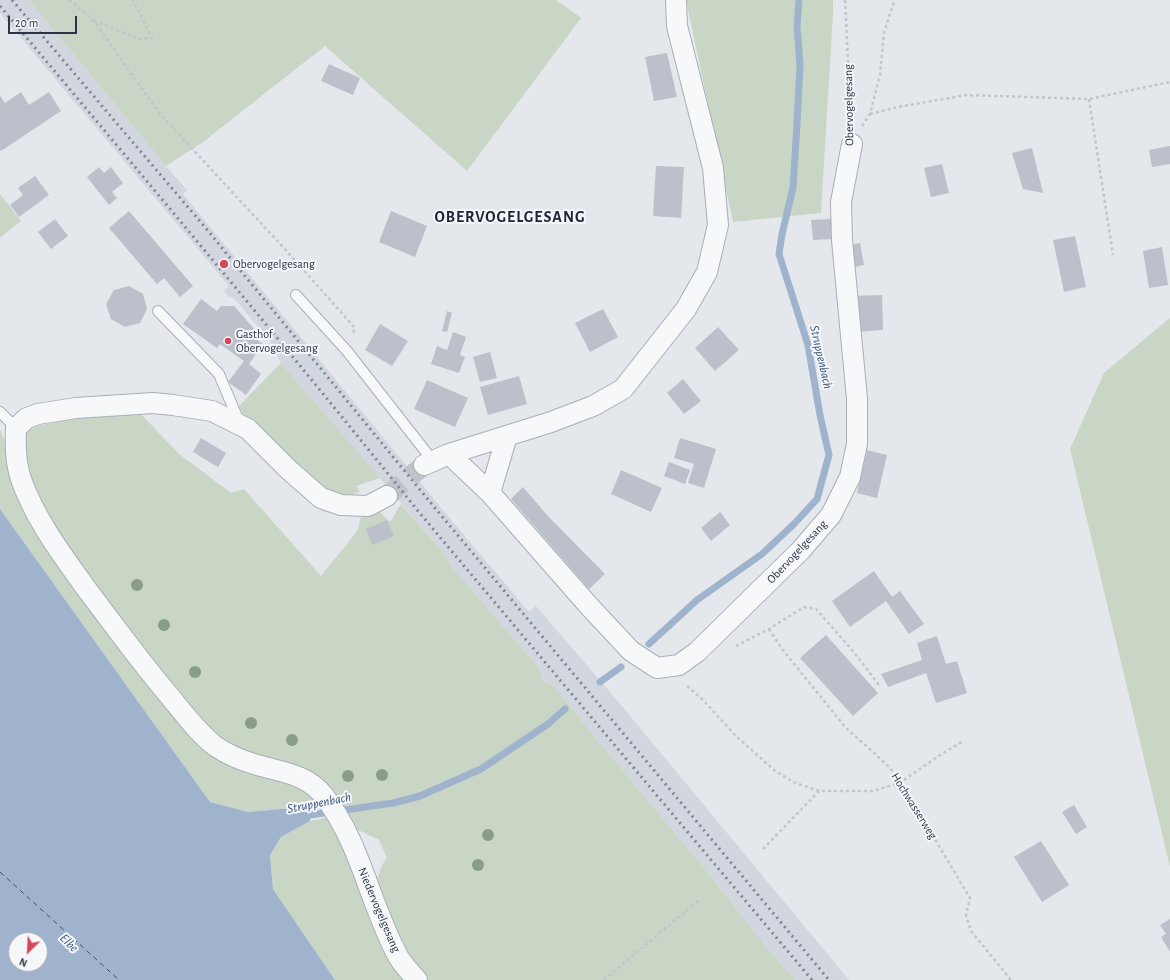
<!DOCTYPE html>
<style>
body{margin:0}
#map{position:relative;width:1170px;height:980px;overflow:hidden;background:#e4e7ec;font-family:"Alegreya Sans",sans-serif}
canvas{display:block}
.north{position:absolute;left:8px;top:932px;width:40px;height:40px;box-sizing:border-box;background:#f4f6f9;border:1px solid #a4a8b1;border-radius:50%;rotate:204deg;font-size:11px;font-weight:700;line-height:16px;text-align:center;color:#2b3445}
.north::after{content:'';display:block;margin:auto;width:14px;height:18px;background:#d1495b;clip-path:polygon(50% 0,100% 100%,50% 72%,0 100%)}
.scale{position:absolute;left:8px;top:16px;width:69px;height:18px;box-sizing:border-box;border:2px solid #2b3445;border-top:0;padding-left:5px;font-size:12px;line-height:14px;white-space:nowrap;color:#2b3445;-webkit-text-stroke:3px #f4f6f9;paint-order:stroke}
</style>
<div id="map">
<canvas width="1170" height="980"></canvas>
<div class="north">N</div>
<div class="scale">20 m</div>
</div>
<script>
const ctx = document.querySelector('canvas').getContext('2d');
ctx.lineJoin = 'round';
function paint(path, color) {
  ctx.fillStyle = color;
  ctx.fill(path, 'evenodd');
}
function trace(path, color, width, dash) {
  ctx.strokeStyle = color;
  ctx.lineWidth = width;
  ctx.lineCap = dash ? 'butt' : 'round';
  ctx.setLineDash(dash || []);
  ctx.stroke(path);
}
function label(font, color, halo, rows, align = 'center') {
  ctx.font = font + ' "Alegreya Sans",sans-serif';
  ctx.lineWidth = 4;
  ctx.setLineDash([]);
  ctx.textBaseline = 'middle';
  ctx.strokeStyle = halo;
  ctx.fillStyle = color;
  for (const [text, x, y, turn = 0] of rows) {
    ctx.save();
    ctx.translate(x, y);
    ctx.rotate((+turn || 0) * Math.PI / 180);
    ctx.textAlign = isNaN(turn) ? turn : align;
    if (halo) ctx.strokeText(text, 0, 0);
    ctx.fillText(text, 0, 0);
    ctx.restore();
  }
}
paint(new Path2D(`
 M0 0H29L166 166 187 190 183 194 442 509 529 612 536 606 621 705 849 980H796L767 948 705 869 590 731 554 686 543 681 539 668 453 568 444 553 281 363 269 340 234 298 228 296 224 290 229 286 0 13Z`), '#d2d6de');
paint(new Path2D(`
 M29 0H556L581 18 467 171 325 46 203 142 166 166Z
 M686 0H833V13L821 213 733 222Z
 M0 194 21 221 0 238Z
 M1170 318V867L1070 449 1104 373Z
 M281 363 380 478 356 486 360 492 347 496 330 493 244 416 239 406Z
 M138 411 179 454 231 493 244 489 321 576 358 530 361 516 377 509 390 522 401 504 444 553 453 568 539 668 543 681 554 686 590 731 705 869 767 948 796 980H428L409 955 385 906 377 880 382 865 387 858 379 840 352 827 256 755 232 746 218 737 205 727 149 660 45 516 30 484 23 440 27 432 37 426 77 418Z
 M0 430 6 444 9 467 209 751 228 766 248 774 291 782 320 801 303 807 248 812 210 802 0 509Z
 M329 817 405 980H335L273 889 270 855 281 837 310 821Z`), '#c9d6c5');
paint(new Path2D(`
 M0 509 210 802 248 812 303 807 310 815V821L281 837 270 855 273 889 335 980H0ZM16 940H40V964H16Z`), '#9fb4cc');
trace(new Path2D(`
 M649 644 697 600 762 554 794 524 817 499 829 455 820 415 808 345 779 254 782 234 793 188 797 124 800 65 797 26 799 0
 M600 682 621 667
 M301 817 310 815 393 803 420 796 481 769 548 724 565 709`), '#9fb4cc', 7);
trace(new Path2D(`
 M0 872 119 980`), '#34527a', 1, [5, 4]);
paint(new Path2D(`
 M667 53 677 97 654 101 645 57Z
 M329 64 360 78 353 95 321 81Z
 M21 92 29 105 49 92 61 111 1 151 0 150V96L5 103Z
 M1170 146V164L1152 167 1149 150Z
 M1032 148 1043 193 1023 189 1012 153Z
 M942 164 949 193 931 197 924 168Z
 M656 166 684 167 681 218 653 216Z
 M99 167 104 173 111 167 123 183 112 192 117 198 109 205 87 177Z
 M35 176 49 195 19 217 10 205 23 195 18 188Z
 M129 211 193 286 180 297 164 278 157 284 109 228Z
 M391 211 427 226 415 257 379 242Z
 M55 219 68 236 51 249 38 232Z
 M831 219 832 239 813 240 811 220Z
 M1075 236 1086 287 1064 292 1053 240Z
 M860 243 864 265 853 267 849 245Z
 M1162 247 1168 285 1149 288 1143 251Z
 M129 286 143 294 147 309 140 323 125 327 111 319 106 304 114 290Z
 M882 295 883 330 854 332 852 296Z
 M201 299 217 311 221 306H234L257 332 254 338 263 344 249 364 261 374 246 395 228 382 244 361 220 344 217 348 183 324Z
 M603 309 618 337 590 352 575 323Z
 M447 311 452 313 447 332 442 331Z
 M380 324 408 341 392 366 365 350Z
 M718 327 739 350 715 371 695 348Z
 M453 332 466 337 460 355 465 357 459 373 431 364 437 346 447 350Z
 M490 352 497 378 480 382 473 357Z
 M519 376 527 404 488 415 480 387Z
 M683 379 701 401 684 414 667 393Z
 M427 380 468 398 455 427 414 409Z
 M201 438 226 453 218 467 193 452Z
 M680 438 716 449 704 488 688 483 694 464 674 458Z
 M867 450 887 455 877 498 857 493Z
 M669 462 690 470 685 484 664 476Z
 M621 470 662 488 651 512 611 494Z
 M523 487 547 515 605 574 589 589 511 499Z
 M720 512 730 525 711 541 701 528Z
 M387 520 394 536 372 545 366 529Z
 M874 571 892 597 900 591 924 624 909 634 886 601 850 627 832 601Z
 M826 635 878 693 853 716 800 658Z
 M937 636 946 664 957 661 967 693 936 703 926 673 888 687 881 674 922 660 917 643Z
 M1074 805 1087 827 1076 834 1062 812Z
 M1041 841 1069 885 1042 902 1014 857Z
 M1170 919V952L1161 937 1166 934 1160 925Z`), '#bbc0ca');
trace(new Path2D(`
 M387 496 424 465`), '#bfc3cb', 20, [20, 10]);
const service = new Path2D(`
 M296 295 347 351 433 461
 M158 311 219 374 240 424
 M0 412 16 428`);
const minor = new Path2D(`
 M449 454 490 493 589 606 631 651 657 668 679 665 697 652 801 550 831 515 850 477 857 444V399L842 240 841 202 852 144
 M424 465 449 454 551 422 593 406 623 389 686 309 707 272 718 225 713 168 677 26 676 0
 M490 493 507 436
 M387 496 368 506 341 505 321 498 289 470 248 429 212 411 173 405 153 403 76 408 38 414 27 418 16 428C15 453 16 471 27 494 42 529 66 560 88 591 114 625 139 660 167 693 182 711 196 731 215 746 227 754 240 760 254 764 279 772 306 773 324 796 361 843 370 906 399 958 404 966 411 973 417 980`);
trace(service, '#a9aeb7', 12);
trace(minor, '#a9aeb7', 22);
trace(new Path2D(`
 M69 0 93 20 160 114 283 247 355 328 353 333
 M845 0 851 123
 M94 21 140 39 152 38 133 0
 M1089 99 1113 255
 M870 114 898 107 966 95 1089 99 1170 82
 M862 126 870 114 880 75 884 33 892 7 895 0
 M769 629 782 649 846 728 873 752 889 767 901 782 970 898 966 915 971 931 1011 980
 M736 646 769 629 804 607 816 609 853 651 879 685
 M687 686 702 699 735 735 774 770 793 782 819 791H874L901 782 937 757 963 741
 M763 849 819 791
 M604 980 700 899`), '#c2c5cb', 2.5, [3, 3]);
trace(service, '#f7f8fa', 10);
trace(minor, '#f7f8fa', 20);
trace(new Path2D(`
 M12 0 204 226 430 502 829 980
 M0 6C140 173 281 340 418 511L812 980`), '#7d8696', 3, [2, 4]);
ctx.fillStyle = '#899d89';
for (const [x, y] of [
 [137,585],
 [164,625],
 [195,672],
 [251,723],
 [292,740],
 [382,775],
 [348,776],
 [488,835],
 [478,865]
]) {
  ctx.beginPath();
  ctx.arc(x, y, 6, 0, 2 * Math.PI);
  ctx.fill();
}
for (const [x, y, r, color] of [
 [224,264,5,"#d1495b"],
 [228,341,4,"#d1495b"]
]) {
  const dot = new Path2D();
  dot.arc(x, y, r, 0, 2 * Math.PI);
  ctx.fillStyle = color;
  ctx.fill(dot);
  trace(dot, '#f4f6f9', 1.5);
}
label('12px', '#2b3445', '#f4f6f9', [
 ["Obervogelgesang",849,105,-91],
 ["Obervogelgesang",797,552,-47],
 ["Hochwasserweg",914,806,58],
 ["Niedervogelgesang",379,910,67]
]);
label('12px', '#2b3445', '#f4f6f9', [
 ["Obervogelgesang",233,264],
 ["Gasthof",236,334],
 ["Obervogelgesang",236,348]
], 'left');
label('italic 13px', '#34527a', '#f4f6f9', [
 ["Struppenbach",821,357,77],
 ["Struppenbach",319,803,-11],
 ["Elbe",69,943,45]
]);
ctx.letterSpacing = '1px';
label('bold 16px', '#1d2536', '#f4f6f9', [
 ["OBERVOGELGESANG",510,217]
]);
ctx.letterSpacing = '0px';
</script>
